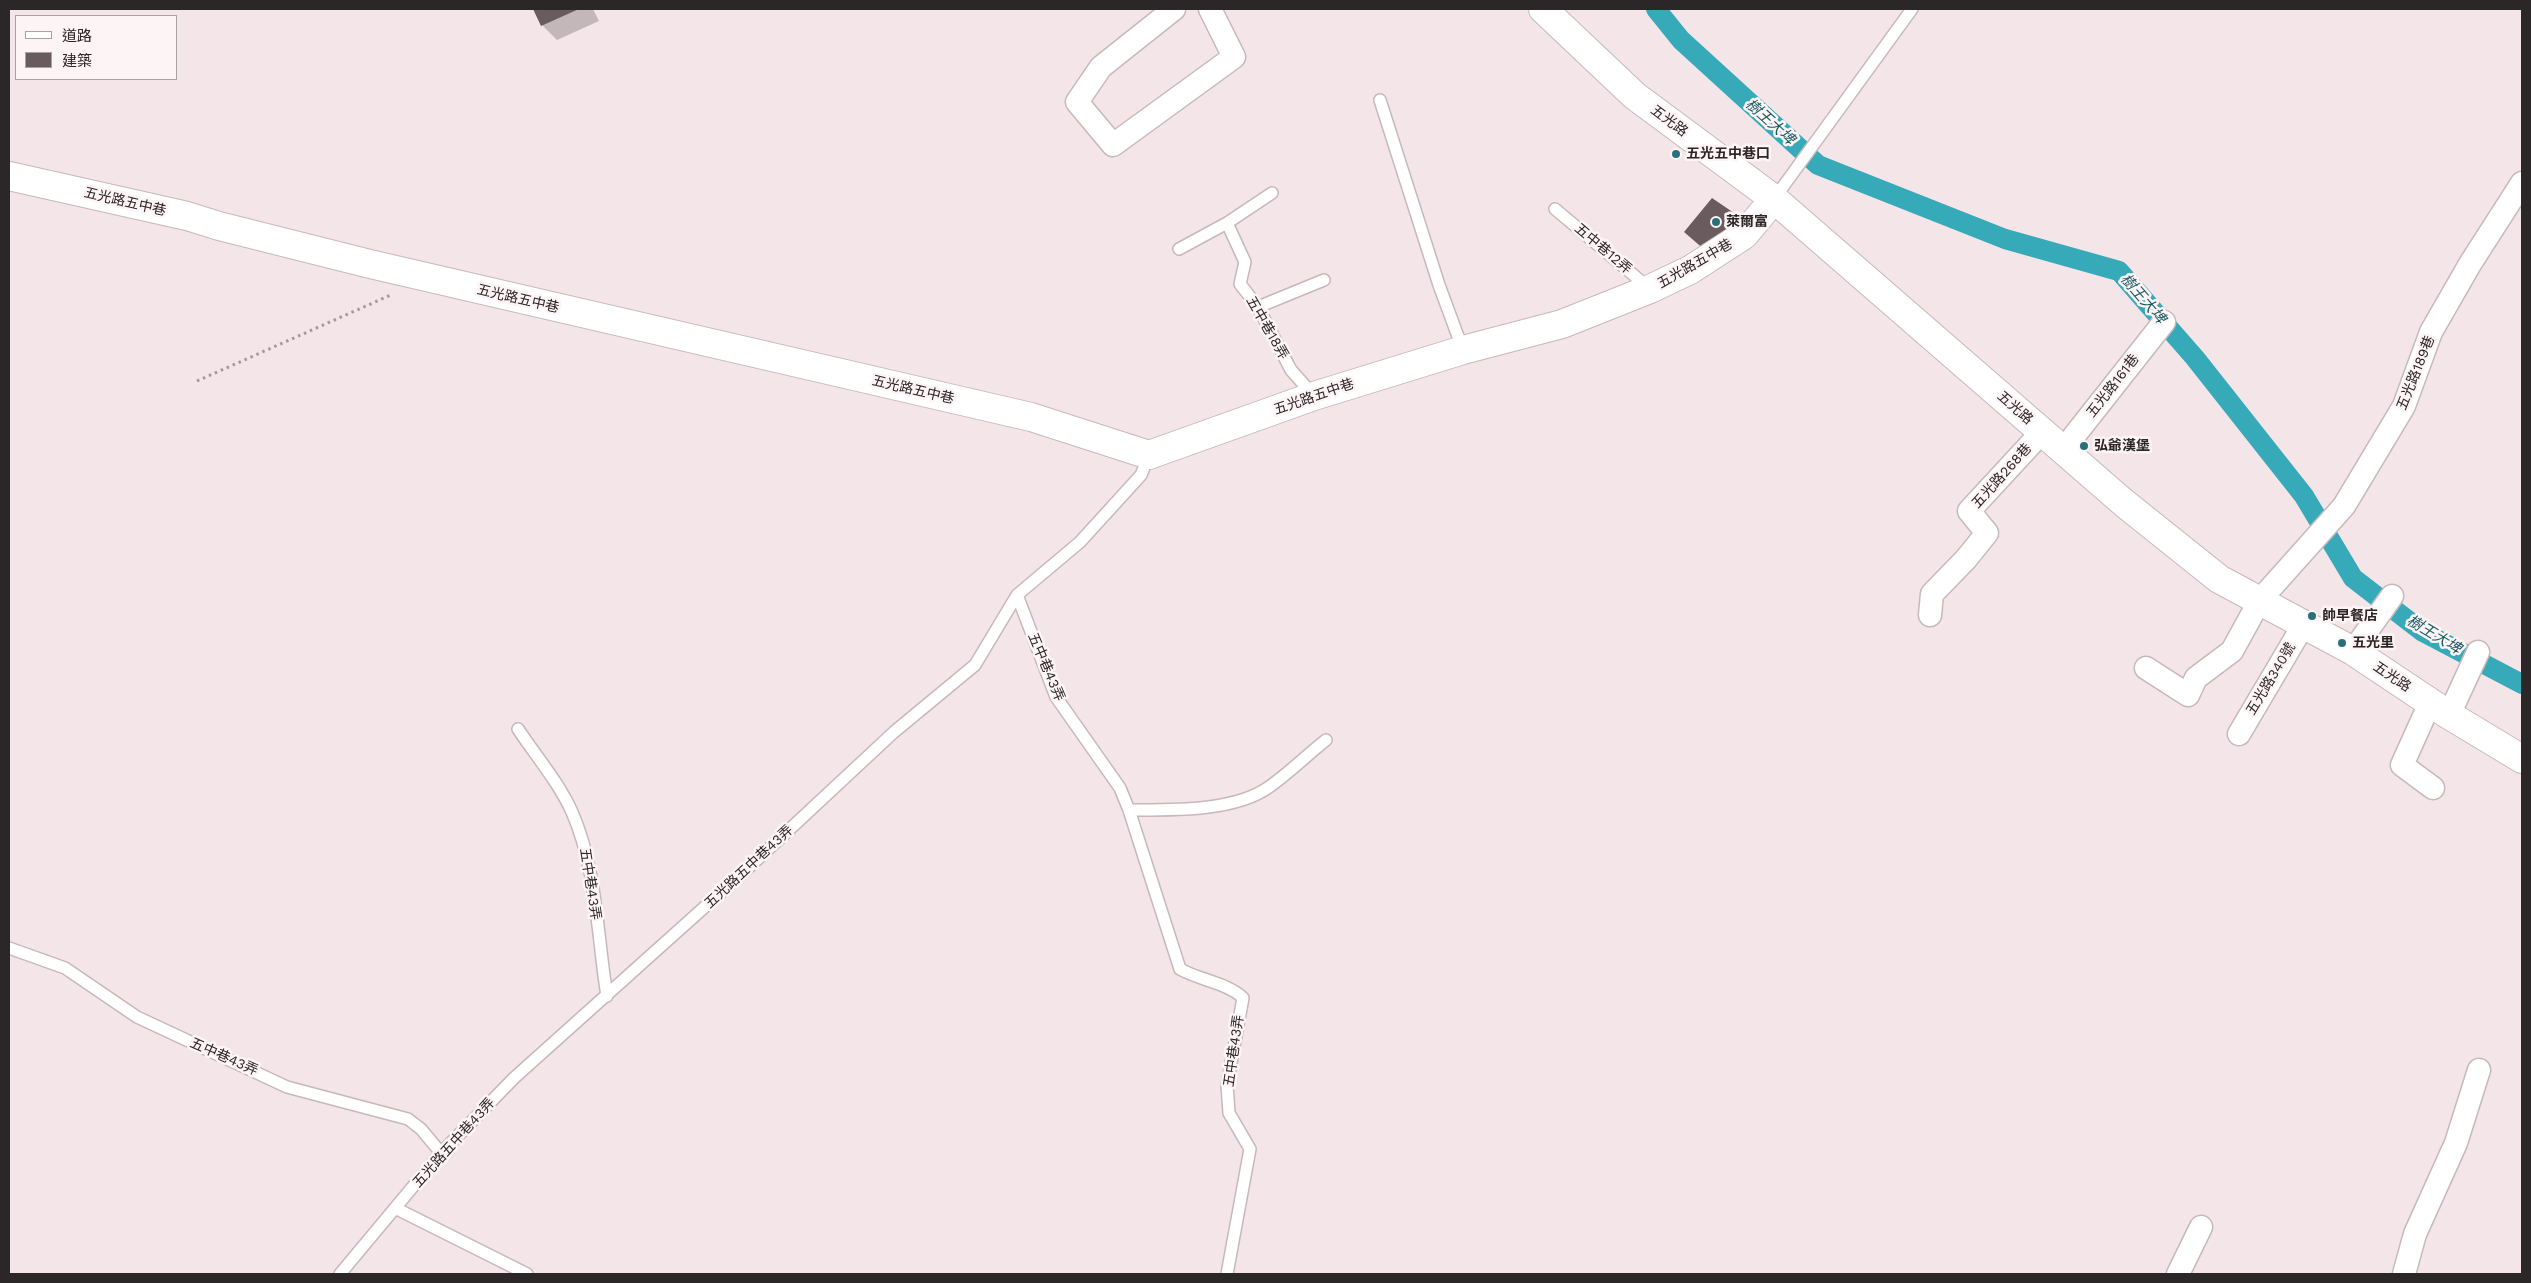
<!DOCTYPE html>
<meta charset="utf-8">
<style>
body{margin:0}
#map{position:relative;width:2531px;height:1283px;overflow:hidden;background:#f4e5e8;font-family:"Work Sans","Noto Sans TC",sans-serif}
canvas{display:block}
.frame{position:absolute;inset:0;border:10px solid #2b2627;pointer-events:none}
.legend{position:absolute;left:15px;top:15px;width:162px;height:65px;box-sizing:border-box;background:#fdf4f6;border:1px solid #a9a2a3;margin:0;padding:6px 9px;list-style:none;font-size:15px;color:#2b2627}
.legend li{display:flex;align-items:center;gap:10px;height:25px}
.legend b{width:25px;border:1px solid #a9a2a3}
</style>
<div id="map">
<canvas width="2531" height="1283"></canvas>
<div class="frame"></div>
<ul class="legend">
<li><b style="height:6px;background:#fff"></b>道路</li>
<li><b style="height:14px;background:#695b5e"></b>建築</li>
</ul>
</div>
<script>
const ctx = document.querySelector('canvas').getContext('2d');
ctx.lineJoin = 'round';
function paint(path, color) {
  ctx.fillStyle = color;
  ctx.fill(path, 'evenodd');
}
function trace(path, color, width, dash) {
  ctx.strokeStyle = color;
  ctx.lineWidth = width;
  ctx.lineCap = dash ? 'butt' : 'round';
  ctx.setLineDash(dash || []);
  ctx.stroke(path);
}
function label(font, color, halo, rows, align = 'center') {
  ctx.font = font + ' "Work Sans","Noto Sans TC",sans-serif';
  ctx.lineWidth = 5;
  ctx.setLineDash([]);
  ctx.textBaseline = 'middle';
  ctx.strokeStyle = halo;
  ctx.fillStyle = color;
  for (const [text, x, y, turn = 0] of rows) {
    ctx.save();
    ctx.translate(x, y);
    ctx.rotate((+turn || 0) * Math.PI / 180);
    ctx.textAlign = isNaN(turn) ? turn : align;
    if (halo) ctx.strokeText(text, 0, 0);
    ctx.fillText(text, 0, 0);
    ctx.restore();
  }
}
paint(new Path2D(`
 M535 9H593L599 21 557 40 542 25Z`), '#0003');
trace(new Path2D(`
 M1656 9 1681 40 1818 165 2005 239 2119 271 2195 358 2304 496 2353 578 2423 632 2522 684`), '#36aab8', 20);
paint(new Path2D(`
 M533 9H579L541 26Z
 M1712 198 1737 215 1741 229 1706 251 1684 232Z`), '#695b5e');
const service = new Path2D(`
 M1380 100 1439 285 1463 350
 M1774 199 1912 9
 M1555 209 1649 288
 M1227 223 1272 193
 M1179 249 1227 223 1245 262 1240 284 1258 307 1291 370 1314 396
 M1258 307 1324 280
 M1017 595 1056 697 1120 788 1129 810 1180 969C1199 980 1228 983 1243 998L1227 1085 1229 1113 1250 1149 1227 1274
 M518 729C536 756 559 783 572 812 597 869 597 935 607 996
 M1129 810C1170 810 1234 812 1269 787 1289 773 1307 755 1326 740
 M9 948 65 968 137 1017 287 1087 408 1119 421 1129 441 1153
 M395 1208 527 1274
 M340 1274 441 1153 514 1078 747 869 894 732 975 665 1017 595 1080 542 1141 475 1149 455`);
const minor = new Path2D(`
 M1174 9 1101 67 1077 102 1113 145 1234 57 1210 9
 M2063 450 2164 322
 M1930 615 1932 594 1966 559 1987 533 1969 511 2042 432
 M2353 651 2392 596
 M2146 668 2188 695 2196 678 2232 651 2260 600 2344 506 2404 406 2431 332 2470 264 2522 183
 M2430 703 2402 765 2433 788
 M2449 715 2478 652
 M2239 734 2304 624
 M2178 1274 2201 1227
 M2404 1274 2415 1234 2456 1143 2479 1070`);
const tertiary = new Path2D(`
 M1543 9 1635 96 1774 199 2124 503 2219 579 2353 651 2449 715 2522 759
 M9 176 187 216 219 226 370 264 1031 417 1149 455 1314 396 1463 350 1562 324 1650 289 1690 270 1744 235 1774 199`);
trace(service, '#c7b8bc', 14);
trace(minor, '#c7b8bc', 25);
trace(tertiary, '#c7b8bc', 30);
trace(new Path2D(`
 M197 381 393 294`), '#a3989a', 3, [2.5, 4]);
trace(service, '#fff', 11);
trace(minor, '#fff', 22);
trace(tertiary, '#fff', 28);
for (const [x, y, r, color] of [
 [1676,154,5,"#28717a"],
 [1716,222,5,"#28717a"],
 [2084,446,5,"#28717a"],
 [2312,616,5,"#28717a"],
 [2342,643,5,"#28717a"]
]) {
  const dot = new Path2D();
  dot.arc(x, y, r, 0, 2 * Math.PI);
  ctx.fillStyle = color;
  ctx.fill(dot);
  trace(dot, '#fdf4f6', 2);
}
label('14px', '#2b2627', '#fdf4f6', [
 ["五光路",1669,121,37],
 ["五光路五中巷",125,202,13],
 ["五中巷12弄",1603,249,40],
 ["五光路五中巷",1695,264,-30],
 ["五光路五中巷",518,299,13],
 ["五中巷18弄",1267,328,60],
 ["五光路189巷",2416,373,-68],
 ["五光路161巷",2113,386,-52],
 ["五光路五中巷",913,390,13],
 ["五光路五中巷",1314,397,-19],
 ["五光路",2015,408,41],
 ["五光路268巷",2002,476,-48],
 ["五中巷43弄",1046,667,67],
 ["五光路",2392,677,34],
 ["五光路340號",2271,679,-59],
 ["五光路五中巷43弄",749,867,-43],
 ["五中巷43弄",590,884,81],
 ["五中巷43弄",1234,1051,-82],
 ["五中巷43弄",224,1057,24],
 ["五光路五中巷43弄",454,1143,-48]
]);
label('bold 14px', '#2b2627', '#fdf4f6', [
 ["五光五中巷口",1686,154],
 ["萊爾富",1726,222],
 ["弘爺漢堡",2094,446],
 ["帥早餐店",2322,616],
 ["五光里",2352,643]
], 'left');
label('italic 15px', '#1a5961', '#fdf4f6', [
 ["樹王大埤",1770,122,42],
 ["樹王大埤",2143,299,49],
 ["樹王大埤",2434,635,31]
]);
</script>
